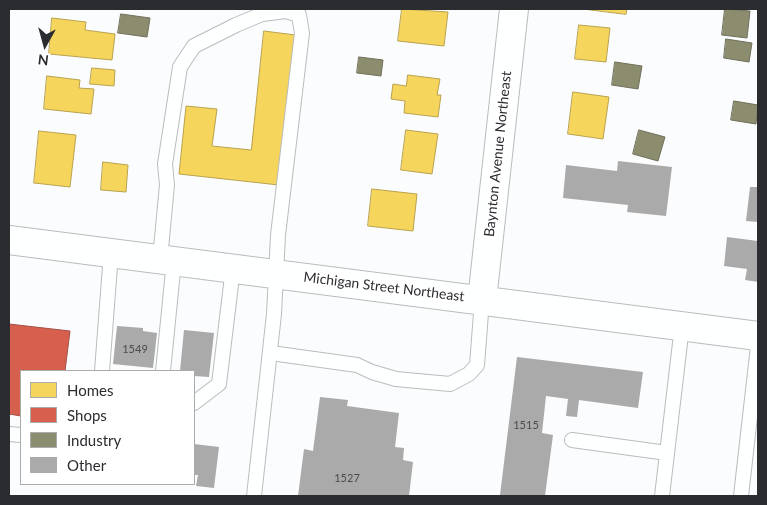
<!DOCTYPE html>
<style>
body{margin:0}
#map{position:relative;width:767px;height:505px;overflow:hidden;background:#fafcfe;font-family:Lato,sans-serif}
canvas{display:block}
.frame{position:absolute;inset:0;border:10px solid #2b2c30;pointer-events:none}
.legend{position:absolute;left:20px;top:370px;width:175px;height:115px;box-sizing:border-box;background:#fff;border:1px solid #aaabac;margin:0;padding:6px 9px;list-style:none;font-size:15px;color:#2b2c30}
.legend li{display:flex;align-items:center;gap:10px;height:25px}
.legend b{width:25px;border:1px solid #aaabac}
.north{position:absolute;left:20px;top:20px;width:50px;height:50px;-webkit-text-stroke:4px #fff;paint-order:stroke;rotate:187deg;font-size:14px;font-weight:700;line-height:20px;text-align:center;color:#2b2c30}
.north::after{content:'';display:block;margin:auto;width:18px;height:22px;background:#2b2c30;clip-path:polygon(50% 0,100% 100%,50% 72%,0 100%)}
</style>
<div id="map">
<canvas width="767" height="505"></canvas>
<div class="frame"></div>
<ul class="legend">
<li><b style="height:14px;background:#f6d55c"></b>Homes</li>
<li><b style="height:14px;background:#d6604d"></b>Shops</li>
<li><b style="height:14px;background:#8c8c6e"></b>Industry</li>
<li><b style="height:14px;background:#abaaaa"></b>Other</li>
</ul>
<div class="north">N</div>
</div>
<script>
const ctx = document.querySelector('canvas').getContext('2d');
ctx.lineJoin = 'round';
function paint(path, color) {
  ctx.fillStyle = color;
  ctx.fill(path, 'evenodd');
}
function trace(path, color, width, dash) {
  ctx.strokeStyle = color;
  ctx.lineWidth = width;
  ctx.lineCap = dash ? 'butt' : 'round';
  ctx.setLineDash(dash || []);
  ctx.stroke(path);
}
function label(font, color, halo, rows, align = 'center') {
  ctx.font = font + ' Lato,sans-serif';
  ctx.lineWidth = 5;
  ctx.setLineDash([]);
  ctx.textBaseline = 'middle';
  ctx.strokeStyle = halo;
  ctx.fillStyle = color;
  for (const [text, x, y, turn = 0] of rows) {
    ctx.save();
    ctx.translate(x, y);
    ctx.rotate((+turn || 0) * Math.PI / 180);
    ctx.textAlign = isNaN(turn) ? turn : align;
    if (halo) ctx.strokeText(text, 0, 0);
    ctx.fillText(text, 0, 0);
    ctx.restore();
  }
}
const homes = new Path2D(`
 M402 9 448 12 444 46 398 41Z
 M583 9H627L626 14Z
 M52 18 86 22 85 30 115 34 112 60 49 54Z
 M579 25 610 28 606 62 575 59Z
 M264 31 295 35 279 185 179 174 186 106 217 109 212 146 251 150Z
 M92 68 115 70 114 86 90 84Z
 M408 75 440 79 437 95H441L438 117 404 113 405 101 391 99 393 84 406 86Z
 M47 76 80 80 79 88 94 89 91 114 44 109Z
 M573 92 609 97 603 139 568 134Z
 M406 130 438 134 432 174 401 170Z
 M39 131 76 135 70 187 34 183Z
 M103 162 128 165 126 192 101 190Z
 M372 189 417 194 413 231 368 226Z`);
paint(homes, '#f6d55c');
trace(homes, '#b9a24f', 1);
const shops = new Path2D(`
 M9 324 70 331 65 371H21V416L9 414Z`);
paint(shops, '#d6604d');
trace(shops, '#a35044', 1);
const industry = new Path2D(`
 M725 9 750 11 747 38 722 35Z
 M121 14 150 18 147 37 118 33Z
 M726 39 752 43 749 62 724 58Z
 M359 57 383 60 381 76 357 73Z
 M615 62 642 66 638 89 612 85Z
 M734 101 758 105 756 124 731 120Z
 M639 130 665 137 658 161 633 154Z`);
paint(industry, '#8c8c6e');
trace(industry, '#6f6f5b', 1);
paint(new Path2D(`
 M618 161 672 167 666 216 627 212 628 205 563 198 566 165 617 171Z
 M750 187H758V222L746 221Z
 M727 237 758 241V282L745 280 747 269 724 266Z
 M117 326 143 328V331L157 333 153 368 113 364Z
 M184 330 214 333 209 377 194 376V371H180Z
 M517 357 643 372 638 408 579 400 577 417 566 416 568 399 546 396 542 433 553 435 545 496 500 495Z
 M320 397 348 400 347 406 399 413 395 447 404 448 403 460 413 462 409 496H298L304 449 313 451Z
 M194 444 219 447 214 488 196 486 198 475H194Z`), '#abaaaa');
const lane = new Path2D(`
 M160 259 167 185 165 164 180 67 194 46 236 25 262 14 286 11 299 15 302 33 278 235 274 314 254 496
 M271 353 357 365 372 372 396 379 450 384 469 374 477 365 482 300
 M102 371 111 253
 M163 371 174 261
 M194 403 219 384 233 268
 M9 434 21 435
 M572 440 667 453
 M662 496 682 326
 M741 496 758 346`);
const street = new Path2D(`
 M482 300 514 9`);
const secondary = new Path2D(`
 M9 240 758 336`);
trace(lane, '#babcbe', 16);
trace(street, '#babcbe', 30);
trace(secondary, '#babcbe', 30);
trace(lane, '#feffff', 14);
trace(street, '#feffff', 28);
trace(secondary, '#feffff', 28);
label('11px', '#4b4c4e', null, [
 ["1549",135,349],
 ["1515",526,425],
 ["1527",347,478]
]);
label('14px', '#2b2c30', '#fff', [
 ["Baynton Avenue Northeast",498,154,-84],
 ["Michigan Street Northeast",384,287,7]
]);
</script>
